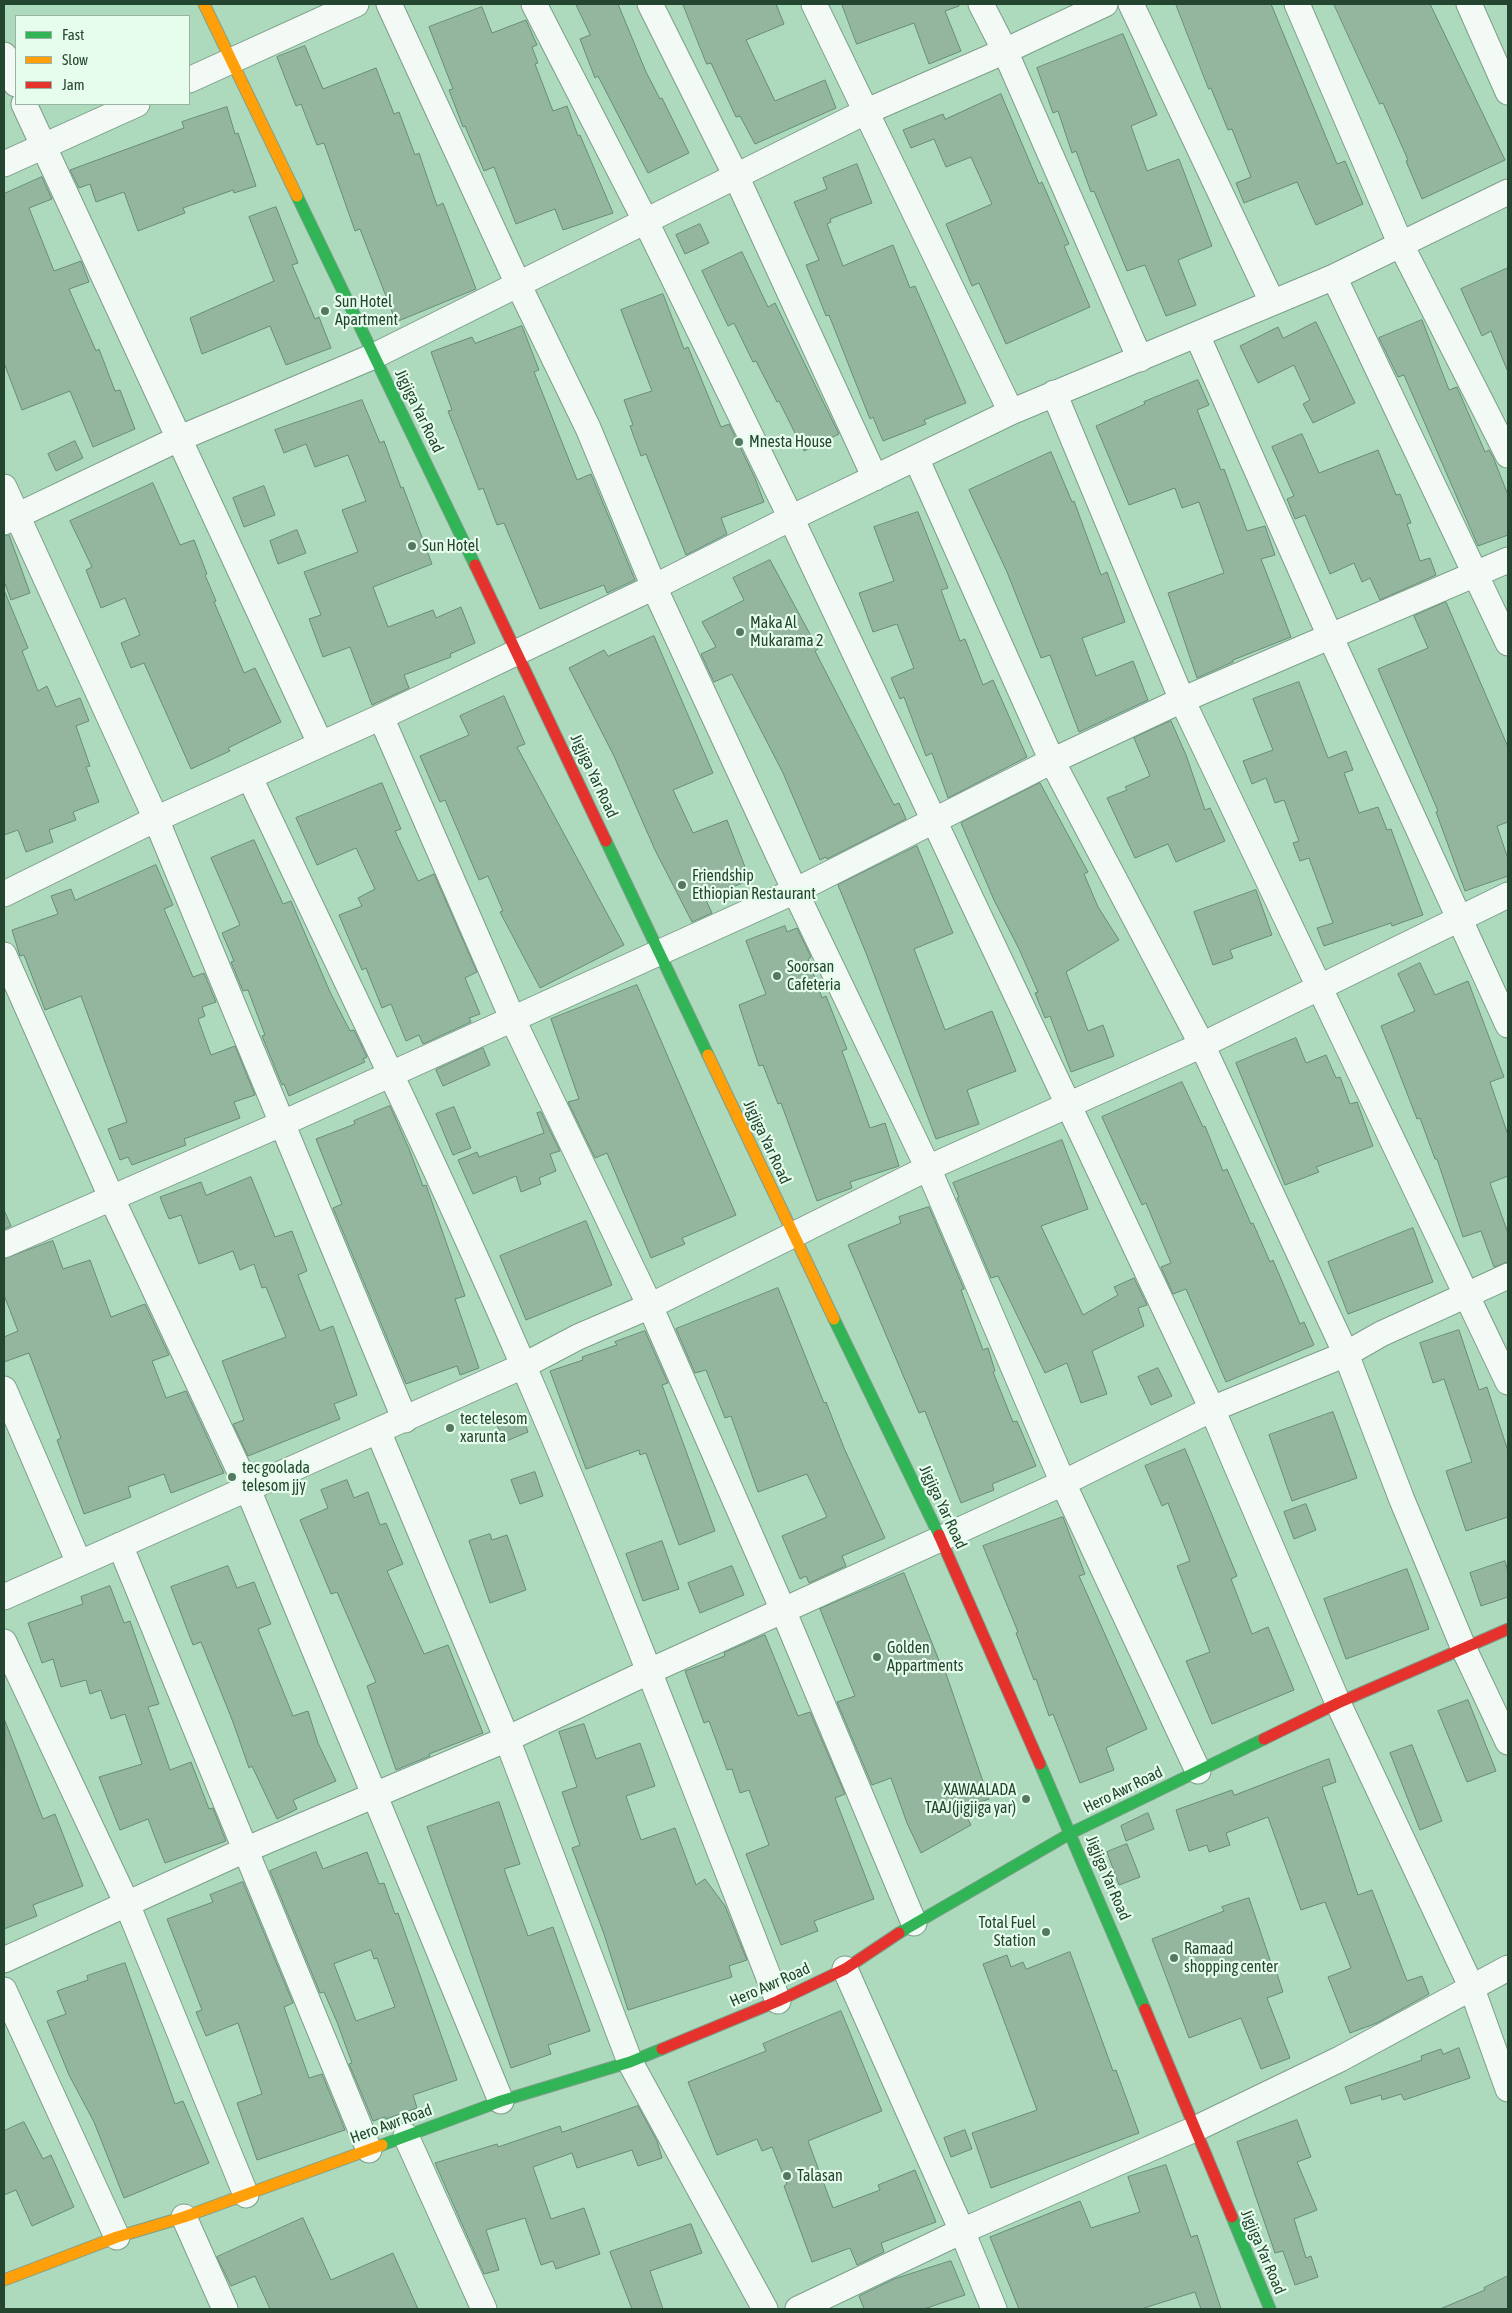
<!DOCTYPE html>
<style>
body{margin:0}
#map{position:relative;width:1512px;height:2313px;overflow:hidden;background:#add9bc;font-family:"Asap Condensed",sans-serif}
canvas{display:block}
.frame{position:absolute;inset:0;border:5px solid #24452f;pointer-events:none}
.legend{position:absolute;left:15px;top:15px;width:175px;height:90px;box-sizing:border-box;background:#e6fded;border:1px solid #98b3a1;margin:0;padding:6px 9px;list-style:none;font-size:15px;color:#24452f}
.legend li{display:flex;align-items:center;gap:10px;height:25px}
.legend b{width:25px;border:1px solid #98b3a1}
</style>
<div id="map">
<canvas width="1512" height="2313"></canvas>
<div class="frame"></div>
<ul class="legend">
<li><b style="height:6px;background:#30b455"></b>Fast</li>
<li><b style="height:6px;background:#ff9f0a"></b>Slow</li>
<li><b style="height:6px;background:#e5322d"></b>Jam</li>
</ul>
</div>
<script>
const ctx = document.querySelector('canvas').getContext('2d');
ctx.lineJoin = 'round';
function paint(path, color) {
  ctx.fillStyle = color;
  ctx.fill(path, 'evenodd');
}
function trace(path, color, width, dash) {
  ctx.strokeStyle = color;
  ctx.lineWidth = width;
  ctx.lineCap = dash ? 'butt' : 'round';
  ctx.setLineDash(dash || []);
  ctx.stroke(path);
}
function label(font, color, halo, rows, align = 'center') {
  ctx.font = font + ' "Asap Condensed",sans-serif';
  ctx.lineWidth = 4.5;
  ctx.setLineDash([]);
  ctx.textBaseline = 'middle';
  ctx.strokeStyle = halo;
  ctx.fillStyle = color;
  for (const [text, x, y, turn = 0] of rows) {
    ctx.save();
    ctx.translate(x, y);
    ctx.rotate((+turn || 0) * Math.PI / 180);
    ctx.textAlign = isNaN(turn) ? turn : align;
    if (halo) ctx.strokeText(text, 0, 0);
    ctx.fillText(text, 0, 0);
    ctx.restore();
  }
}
const building = new Path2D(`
 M576 4H618L646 72 660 99 662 98 689 153 648 173 598 76 595 78 580 39 590 35Z
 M683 4H776L784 24 746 40 775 101 825 80 836 108 755 144 740 116 736 117 711 63 707 64Z
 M842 4H959V6L945 11 961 51 929 64 914 23 857 44Z
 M1176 4H1271L1337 164 1345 161 1363 204 1316 225 1297 182 1244 203 1236 183 1251 177 1232 129 1228 130 1211 88 1209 89Z
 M1334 4H1430L1505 160 1422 199 1406 161 1408 160 1383 103 1380 104Z
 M482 7 492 33 526 20 537 45 532 47 538 63 535 64 553 111 567 106 578 136 580 135 613 213 563 230 555 209 516 224 494 167 484 171 465 126 463 127 449 90 453 89 429 27Z
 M1123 34 1157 115 1131 126 1147 171 1179 159 1212 246 1178 260 1196 305 1166 316 1145 265 1127 271 1094 191 1091 192 1076 151 1072 153 1058 111 1053 113 1037 68Z
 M305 46 323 89 376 68 394 114 399 112 415 155 419 153 437 206 443 203 476 289 396 322 360 229 355 231 324 143 317 145 301 104 296 106 277 57Z
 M1001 94 1039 184 1042 182 1069 244 1064 246 1090 307 1006 344 979 283 972 286 946 224 992 204 971 157 946 167 934 139 911 148 903 130 943 114 945 119Z
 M227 107 235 134 238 133 256 186 234 193 233 190 183 208 185 213 138 231 124 192 96 202 90 184 79 188 70 170 184 128 182 122Z
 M857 164 872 203 830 219 831 222 827 224 843 266 893 245 910 288 915 286 966 403 924 420 926 424 883 441 873 417 870 419 829 315 826 316 806 265 819 260 794 202 827 189 823 178Z
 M42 177 52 199 29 208 54 271 81 261 89 282 69 289 96 351 99 349 115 391 120 390 135 429 93 447 70 391 22 410 4 363V194Z
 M276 207 298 263 292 265 315 319 319 317 331 348 286 365 270 326 202 354 190 318 274 281 249 217Z
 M700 224 709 243 685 254 676 235Z
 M742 252 768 307 775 303 839 434 804 451 779 401 777 402 756 361 753 362 734 323 728 326 702 271Z
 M1508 268V372L1491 331 1482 336 1461 289Z
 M663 294 684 349 688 347 721 427 729 424 755 478 764 502 721 518 727 534 686 555 646 454 641 456 630 426 633 425 624 400 652 391 621 310Z
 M1422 320 1449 390 1457 387 1485 452 1489 450 1493 457 1508 495V535L1478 546 1404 375 1398 377 1379 338Z
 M1316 322 1355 403 1313 423 1303 404 1310 400 1294 365 1258 383 1240 346 1278 327 1283 338Z
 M522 326 539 370 534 372 577 480 591 474 635 580 607 593 604 585 540 609 504 523 497 525 483 488 479 490 448 411 452 410 431 352 472 337 475 343Z
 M1198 380 1209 405 1197 410 1221 470 1224 469 1247 531 1265 526 1275 555 1261 559 1291 637 1233 660V662L1197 678 1168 593 1224 573 1199 502 1182 508 1175 488 1129 505 1096 426 1145 404 1144 402Z
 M362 400 380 443 384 441 401 488 403 487 432 564 373 587 388 627 433 610 436 618 461 607 475 643 450 654 451 657 404 675 409 688 372 705 350 647 323 657 309 619 321 615 304 572 358 552 342 510 366 501 348 455 315 467 306 444 284 453 275 430Z
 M1302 434 1319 473 1378 450 1396 495 1400 494 1411 523 1407 524 1420 561 1430 558 1436 575 1380 600 1370 578 1362 582 1354 563 1330 574 1305 515 1295 519 1287 499 1294 496 1272 447Z
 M75 441 83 458 56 471 48 454Z
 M1051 452 1072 502 1074 501 1101 575 1107 572 1125 622 1082 638 1096 676 1133 661 1148 700 1079 732 1050 655 1041 658 1007 572 969 490Z
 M153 483 180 545 194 540 207 574 205 575 216 601 214 602 244 673 255 668 281 722 228 748 230 751 191 769 144 663 131 668 121 643 140 635 125 598 101 608 86 570 92 567 70 521Z
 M264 486 275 515 244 527 233 498Z
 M918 512 948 588 941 590 960 641 965 639 983 685 993 680 1027 757 948 798 932 753 926 756 904 697 900 699 891 678 914 668 897 624 873 632 859 593 894 581 874 527Z
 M297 530 306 553 278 564 270 541Z
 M9 535 30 593 11 600 4 581V536Z
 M770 560 818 649 815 651 894 805 899 803 906 819 827 859 826 857 820 860 783 773 732 674 714 682 701 654 716 647 702 622 744 600 733 578Z
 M4 590 28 648 22 651 38 691 47 686 56 707 80 698 89 721 76 726 90 766 86 767 99 802 73 812 76 820 49 830 53 842 26 852 18 830 4 835Z
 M1446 602 1508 747V822L1497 826 1508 859V876L1465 891 1436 812 1438 811 1378 669 1428 648 1414 616Z
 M654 636 713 773 673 790 693 833 727 820 750 880 705 898 712 913 692 922 655 850 614 756 569 668 604 650 608 656Z
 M1299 682 1328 758 1346 751 1353 770 1344 773 1359 813 1378 807 1387 830 1391 829 1423 915 1392 926 1391 923 1324 946 1317 928 1333 923 1309 858 1300 861 1293 843 1299 841 1284 800 1275 803 1266 778 1252 784 1243 761 1273 750 1253 699Z
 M504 696 525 744 517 747 624 945 540 988 500 912 503 911 488 876 479 880 445 800 440 802 420 756 469 735 460 716Z
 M1171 721 1186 755 1205 810 1210 808 1225 841 1176 862 1168 844 1135 858 1107 798 1127 790 1125 787 1150 776 1134 738Z
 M382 783 401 829 395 831 418 881 434 874 477 972 465 978 480 1014 469 1018 471 1022 423 1044 419 1035 406 1041 391 1004 382 1008 366 968 362 970 339 915 362 906 358 898 375 889 356 848 317 865 296 818Z
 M1040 783 1088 872 1084 874 1098 907 1119 940 1066 972 1088 1031 1103 1025 1114 1056 1071 1072 1050 1016 1045 1018 1035 993 1038 992 1019 949 994 900 961 823Z
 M254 840 283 904 291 901 330 992 350 1031 354 1030 367 1057 363 1059 365 1062 289 1096 284 1084 282 1085 262 1036 265 1035 248 990 243 991 231 962 234 961 222 933 240 925 211 858Z
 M917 846 953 933 914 949 945 1030 992 1011 1016 1071 967 1090 979 1124 936 1139 866 953 838 885Z
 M156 865 173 905 164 909 193 977 204 973 216 1002 202 1007 205 1016 198 1019 211 1055 235 1046 255 1095 234 1102 240 1118 184 1139 186 1145 132 1165 128 1157 120 1160 108 1129 127 1122 81 996 45 1010 24 955 20 956 12 930 58 914 51 896 71 889 75 900Z
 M1256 890 1272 935 1230 950 1233 958 1213 965 1194 912Z
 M785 926 787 932 797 928 811 957 808 959 822 998 826 996 847 1049 842 1051 870 1128 885 1123 899 1166 850 1182 852 1188 817 1201 781 1103 778 1104 763 1065 759 1066 739 1005 766 994 746 941Z
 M1420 963 1435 995 1468 981 1504 1077 1490 1082 1508 1135V1176L1490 1183 1508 1233V1262L1494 1267 1481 1231 1463 1237 1437 1159H1435L1420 1118 1417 1119 1381 1026 1415 1011 1398 974Z
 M637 985 736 1215 682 1238 685 1244 651 1258 607 1153 595 1158 568 1102 579 1099 551 1019Z
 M1296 1038 1306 1063 1326 1055 1336 1078 1340 1077 1350 1104 1357 1102 1373 1146 1316 1167 1319 1172 1285 1185 1236 1063Z
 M483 1048 490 1065 443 1086 436 1070Z
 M1182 1082 1203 1127 1205 1126 1223 1171 1227 1169 1251 1224 1253 1223 1270 1262 1273 1260 1300 1324 1304 1322 1314 1345 1226 1382 1186 1289 1173 1294 1161 1267 1171 1263 1146 1203 1142 1205 1102 1117Z
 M390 1106 409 1149 423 1186 426 1185 465 1296 455 1299 479 1368 460 1375 457 1366 406 1384 333 1208 342 1204 316 1139 355 1124 354 1121Z
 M454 1107 471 1148 453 1155 436 1114Z
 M541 1112 560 1151 550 1154 556 1171 539 1178 541 1184 521 1192 516 1176 473 1194 458 1160 477 1152 479 1157 544 1133 537 1113Z
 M1062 1140 1088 1209 1041 1226 1083 1315 1118 1295 1114 1287 1134 1278 1147 1305 1138 1308 1144 1326 1092 1351 1107 1394 1081 1403 1067 1363 1045 1373 998 1276 991 1278 957 1198 959 1197 953 1183Z
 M251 1177 275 1237 292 1231 307 1271 298 1275 320 1331 333 1326 357 1395 334 1404 340 1419 248 1456 233 1424 244 1420 222 1361 286 1337 266 1287 262 1288 254 1264 240 1270 233 1251 199 1264 181 1215 169 1219 160 1197 201 1182 206 1195Z
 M929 1207 964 1289 961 1290 983 1350 988 1348 995 1371 993 1372 1013 1422 1017 1421 1036 1466 992 1484 994 1490 961 1503 925 1411 919 1413 848 1245 901 1223 899 1217Z
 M4 1210 11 1226 4 1229Z
 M586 1221 612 1285 526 1320 500 1256Z
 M1413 1228 1433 1282 1348 1314 1328 1262Z
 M53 1241 63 1269 90 1260 111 1317 145 1304 169 1355 152 1361 166 1398 186 1391 224 1473 171 1493 164 1474 128 1487 131 1497 84 1514 57 1440 61 1438 29 1353 4 1362V1337L18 1331 4 1295V1259Z
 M778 1288 824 1403 826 1402 844 1448 885 1538 842 1556 846 1566 809 1583 806 1576 800 1579 782 1536 827 1517 807 1474 758 1492 731 1416 725 1418 706 1370 695 1373 676 1329Z
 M1459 1330 1479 1390 1487 1387 1508 1451V1517L1466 1531 1446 1471 1472 1462 1444 1379 1433 1383 1420 1343Z
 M645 1331 668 1383 662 1385 715 1531 679 1545 646 1453 640 1455 639 1450 586 1469 550 1371 583 1360 582 1357 617 1345 615 1342Z
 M1158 1368 1172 1396 1151 1405 1138 1377Z
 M1333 1412 1357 1478 1292 1501 1269 1435Z
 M521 1413 528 1432 504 1442 496 1422Z
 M1185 1449 1237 1576 1231 1579 1252 1634 1268 1627 1294 1690 1212 1724 1186 1661 1210 1652 1177 1566 1190 1561 1168 1503 1162 1506 1145 1466Z
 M535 1472 543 1496 520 1504 511 1480Z
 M347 1480 354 1498 368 1492 380 1525 386 1523 403 1564 387 1571 424 1654 448 1645 483 1733 429 1754 430 1756 396 1770 367 1686 376 1682 337 1592 331 1594 300 1520 328 1508 321 1490Z
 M1306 1504 1316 1530 1294 1539 1284 1512Z
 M1063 1517 1085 1574 1079 1576 1147 1729 1106 1748 1114 1770 1080 1783 1053 1714 1049 1716 1036 1679 1034 1680 1016 1633 1018 1632 983 1546Z
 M490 1534 492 1540 507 1535 526 1590 490 1603 469 1541Z
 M662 1541 679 1589 643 1601 626 1554Z
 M1505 1561 1508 1572V1597L1481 1606 1470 1573Z
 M228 1566 237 1588 254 1582 271 1624 258 1629 293 1716 308 1711 318 1743 336 1781 293 1800 297 1809 277 1819 252 1766 249 1768 233 1722 201 1642 193 1645 171 1587Z
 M732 1566 744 1595 700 1613 688 1583Z
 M1407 1569 1429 1629 1346 1659 1324 1599Z
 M904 1573 940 1663 942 1662 989 1799 962 1808 971 1825 921 1853 907 1823 891 1778 872 1785 837 1702 855 1696 820 1609Z
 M110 1586 124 1623 130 1621 159 1704 148 1707 170 1770 191 1762 209 1809 213 1808 226 1841 165 1863 148 1819 120 1830 99 1777 142 1764 125 1714 111 1719 101 1690 90 1694 86 1680 61 1687 53 1659 42 1663 28 1623 83 1604 81 1597Z
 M765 1635 798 1716 810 1712 845 1794 835 1798 874 1899 814 1921 818 1931 781 1945 746 1854 769 1845 749 1790 740 1793 732 1769 727 1770 709 1721 704 1723 685 1671 725 1656 724 1653Z
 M1468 1700 1496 1771 1467 1782 1438 1711Z
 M5 1721 43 1819 55 1814 83 1886 33 1905 37 1916 4 1929Z
 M584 1724 596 1759 640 1743 655 1786 626 1796 641 1840 675 1828 696 1885 705 1879 725 1906 747 1960 729 1966 732 1977 628 2010 604 1934 572 1848 580 1845 562 1792 577 1787 559 1732Z
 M1412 1745 1442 1821 1420 1830 1390 1753Z
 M1329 1759 1336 1782 1322 1787 1358 1895 1372 1890 1407 1981 1422 1976 1429 1994 1377 2023 1350 2033 1328 1977 1351 1968 1325 1902 1301 1910 1268 1817 1226 1833 1230 1845 1209 1852 1207 1845 1189 1851 1176 1810 1232 1790 1234 1795Z
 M499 1802 520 1864 504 1869 528 1936 553 1927 590 2031 548 2045 551 2054 511 2068 427 1827Z
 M1148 1813 1154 1829 1126 1841 1121 1826Z
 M1127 1844 1140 1877 1119 1885 1107 1852Z
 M316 1852 323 1869 367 1852 379 1884 384 1883 395 1914 398 1913 457 2080 413 2095 417 2108 386 2119 385 2117 373 2121 349 2064 352 2063 337 2022 324 1992 320 1993 270 1871ZM371 1950 374 1959 377 1958 395 2007 356 2021 334 1964Z
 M243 1882 293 2003 284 2007 309 2078 322 2074 345 2130 257 2160 237 2103 262 2094 238 2023 206 2036 196 2012 202 2010 167 1919 213 1902 210 1895Z
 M1249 1898 1273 1969 1275 1968 1283 1992 1267 1998 1290 2058 1261 2069 1241 2018 1189 2038 1152 1939 1224 1911 1222 1907Z
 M1070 1952 1113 2071 1116 2070 1139 2133 991 2188 972 2133 1037 2110 983 1964 1007 1955 1011 1967 1023 1962 1026 1969Z
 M125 1963 175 2104 183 2101 209 2163 124 2198 94 2122 69 2075 47 2021 66 2014 57 1991 88 1980 87 1976Z
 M841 2011 882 2111 808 2141 833 2208 880 2190 878 2185 915 2170 936 2222 881 2243 884 2252 857 2265 850 2248 812 2262 784 2186 787 2184 772 2147 762 2151 757 2139 717 2155 688 2082 766 2051 763 2044Z
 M1459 2048 1470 2078 1404 2100 1401 2094 1382 2100 1381 2095 1351 2104 1345 2087 1422 2060 1421 2056 1441 2049 1443 2054Z
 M638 2106 657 2141 662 2158 638 2166 632 2150 577 2168 572 2153 533 2167 551 2219 584 2208 600 2254 556 2269 553 2261 541 2265 525 2218 486 2230 499 2270 484 2274 435 2163 497 2144 498 2147 560 2126 562 2132Z
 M1297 2120 1311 2157 1297 2162 1317 2210 1294 2219 1306 2258 1311 2256 1318 2277 1295 2285 1283 2251 1275 2253 1237 2142Z
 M24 2122 43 2159 51 2155 74 2207 32 2226 16 2190 4 2195V2131Z
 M965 2130 972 2149 951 2157 944 2138Z
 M1166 2165 1191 2237 1197 2235 1221 2309H1201L1195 2292 1141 2309H1019L990 2237 1080 2201 1091 2228 1140 2212 1128 2177Z
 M303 2218 331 2280 393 2253 418 2309H270L255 2276 231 2286 217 2257Z
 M691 2224 702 2253 650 2271 663 2309H632L610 2252Z
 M951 2261 965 2295 924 2309H864L859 2296 894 2279Z
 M1508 2276V2309H1440L1485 2290 1484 2288Z`);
paint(building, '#94b69f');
trace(building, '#688d77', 1);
const street = new Path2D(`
 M389 4 518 284 588 428 654 587 795 891 928 1168 1063 1483 1198 1771
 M534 4 645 220 791 518 1212 1409 1338 1703 1471 1986 1508 2089
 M650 4 736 176 875 478
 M814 4 1011 412
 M981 4 1005 51 1140 359
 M1131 4 1272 302
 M1297 4 1401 245 1508 455
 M1469 4 1508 92
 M4 55 16 84
 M189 80 356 4
 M24 104 320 743
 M4 164 137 104
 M1334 277 1508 643
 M1197 335 1330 636 1508 1025
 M1054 393 1182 700 1508 1382
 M916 458 1052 761 1202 1045 1346 1354 1402 1500 1464 1649 1508 1742
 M4 487 156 819 405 1420
 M4 522 178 439 374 356 865 112 1005 51 1105 4
 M381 717 513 1020 650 1306 783 1610 914 1923
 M250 778C342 973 438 1168 524 1367 614 1576 695 1789 778 2001
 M4 894 156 819 381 717 654 587 791 518 1011 412 1334 277 1508 192
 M4 955 112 1199 247 1487 501 2101
 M4 1245 281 1124 795 891 1052 761 1182 700 1508 560
 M4 1389 79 1563
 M378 1431 507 1739 630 2062 765 2309
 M120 1545 369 2150
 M4 1597 523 1366 578 1337 650 1306 928 1168 1202 1045 1508 895
 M4 1642 127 1904 246 2195
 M4 1960 245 1850 507 1739 650 1671 1063 1483 1212 1409 1346 1354 1381 1334 1508 1276
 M845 1969 962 2231 1195 2129 1340 2059 1508 1968
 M4 1990 117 2237
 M406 2136 484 2309
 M184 2217 225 2309
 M798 2309 962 2231 994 2309`);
const fast = new Path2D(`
 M297 196 475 565
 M606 841 708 1055
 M834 1319 939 1535
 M1040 1764 1145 2009
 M899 1933 1071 1833 1264 1739
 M382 2145 501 2101 630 2062 662 2049
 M1232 2217 1270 2309`);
const slow = new Path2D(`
 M204 4 297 196
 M708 1055 834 1319
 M4 2280 117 2237 184 2217 382 2145`);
const jam = new Path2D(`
 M475 565 606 841
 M939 1535 1040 1764
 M1264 1739 1338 1703 1508 1629
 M1145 2009 1232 2217
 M662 2049 778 2001 845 1969 899 1933`);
trace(street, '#7c9f89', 27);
trace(fast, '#7c9f89', 13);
trace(slow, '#7c9f89', 13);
trace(jam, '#7c9f89', 13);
trace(street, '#f3f9f5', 25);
trace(fast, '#30b455', 11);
trace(slow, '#ff9f0a', 11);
trace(jam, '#e5322d', 11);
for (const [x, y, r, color] of [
 [325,311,5,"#547960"],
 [739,442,5,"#547960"],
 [412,546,5,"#547960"],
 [740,632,5,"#547960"],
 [682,885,5,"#547960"],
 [777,976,5,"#547960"],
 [450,1428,5,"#547960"],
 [232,1477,5,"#547960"],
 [877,1657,5,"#547960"],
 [1026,1799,5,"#547960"],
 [1046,1932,5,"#547960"],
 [1174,1958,5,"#547960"],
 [787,2176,5,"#547960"]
]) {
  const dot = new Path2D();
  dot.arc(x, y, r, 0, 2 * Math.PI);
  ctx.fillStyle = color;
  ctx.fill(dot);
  trace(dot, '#e6fded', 2);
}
label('16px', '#24452f', '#e6fded', [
 ["Sun Hotel",335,302],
 ["Apartment",335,320],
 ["Mnesta House",749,442],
 ["Sun Hotel",422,546],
 ["Maka Al",750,623],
 ["Mukarama 2",750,641],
 ["Friendship",692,876],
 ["Ethiopian Restaurant",692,894],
 ["Soorsan",787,967],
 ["Cafeteria",787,985],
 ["tec telesom",460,1419],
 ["xarunta",460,1437],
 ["tec goolada",242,1468],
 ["telesom jjy",242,1486],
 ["Golden",887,1648],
 ["Appartments",887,1666],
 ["XAWAALADA",1016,1790,"right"],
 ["TAAJ(jigjiga yar)",1016,1808,"right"],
 ["Total Fuel",1036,1923,"right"],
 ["Station",1036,1941,"right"],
 ["Ramaad",1184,1949],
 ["shopping center",1184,1967],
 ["Talasan",797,2176]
], 'left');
label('16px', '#24452f', '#e6fded', [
 ["Jigjiga Yar Road",419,411,64],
 ["Jigjiga Yar Road",594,776,65],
 ["Jigjiga Yar Road",767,1142,65],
 ["Jigjiga Yar Road",943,1507,65],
 ["Hero Awr Road",1123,1790,-26],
 ["Jigjiga Yar Road",1108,1878,67],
 ["Hero Awr Road",770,1985,-24],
 ["Hero Awr Road",391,2124,-20],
 ["Jigjiga Yar Road",1263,2252,67]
]);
</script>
